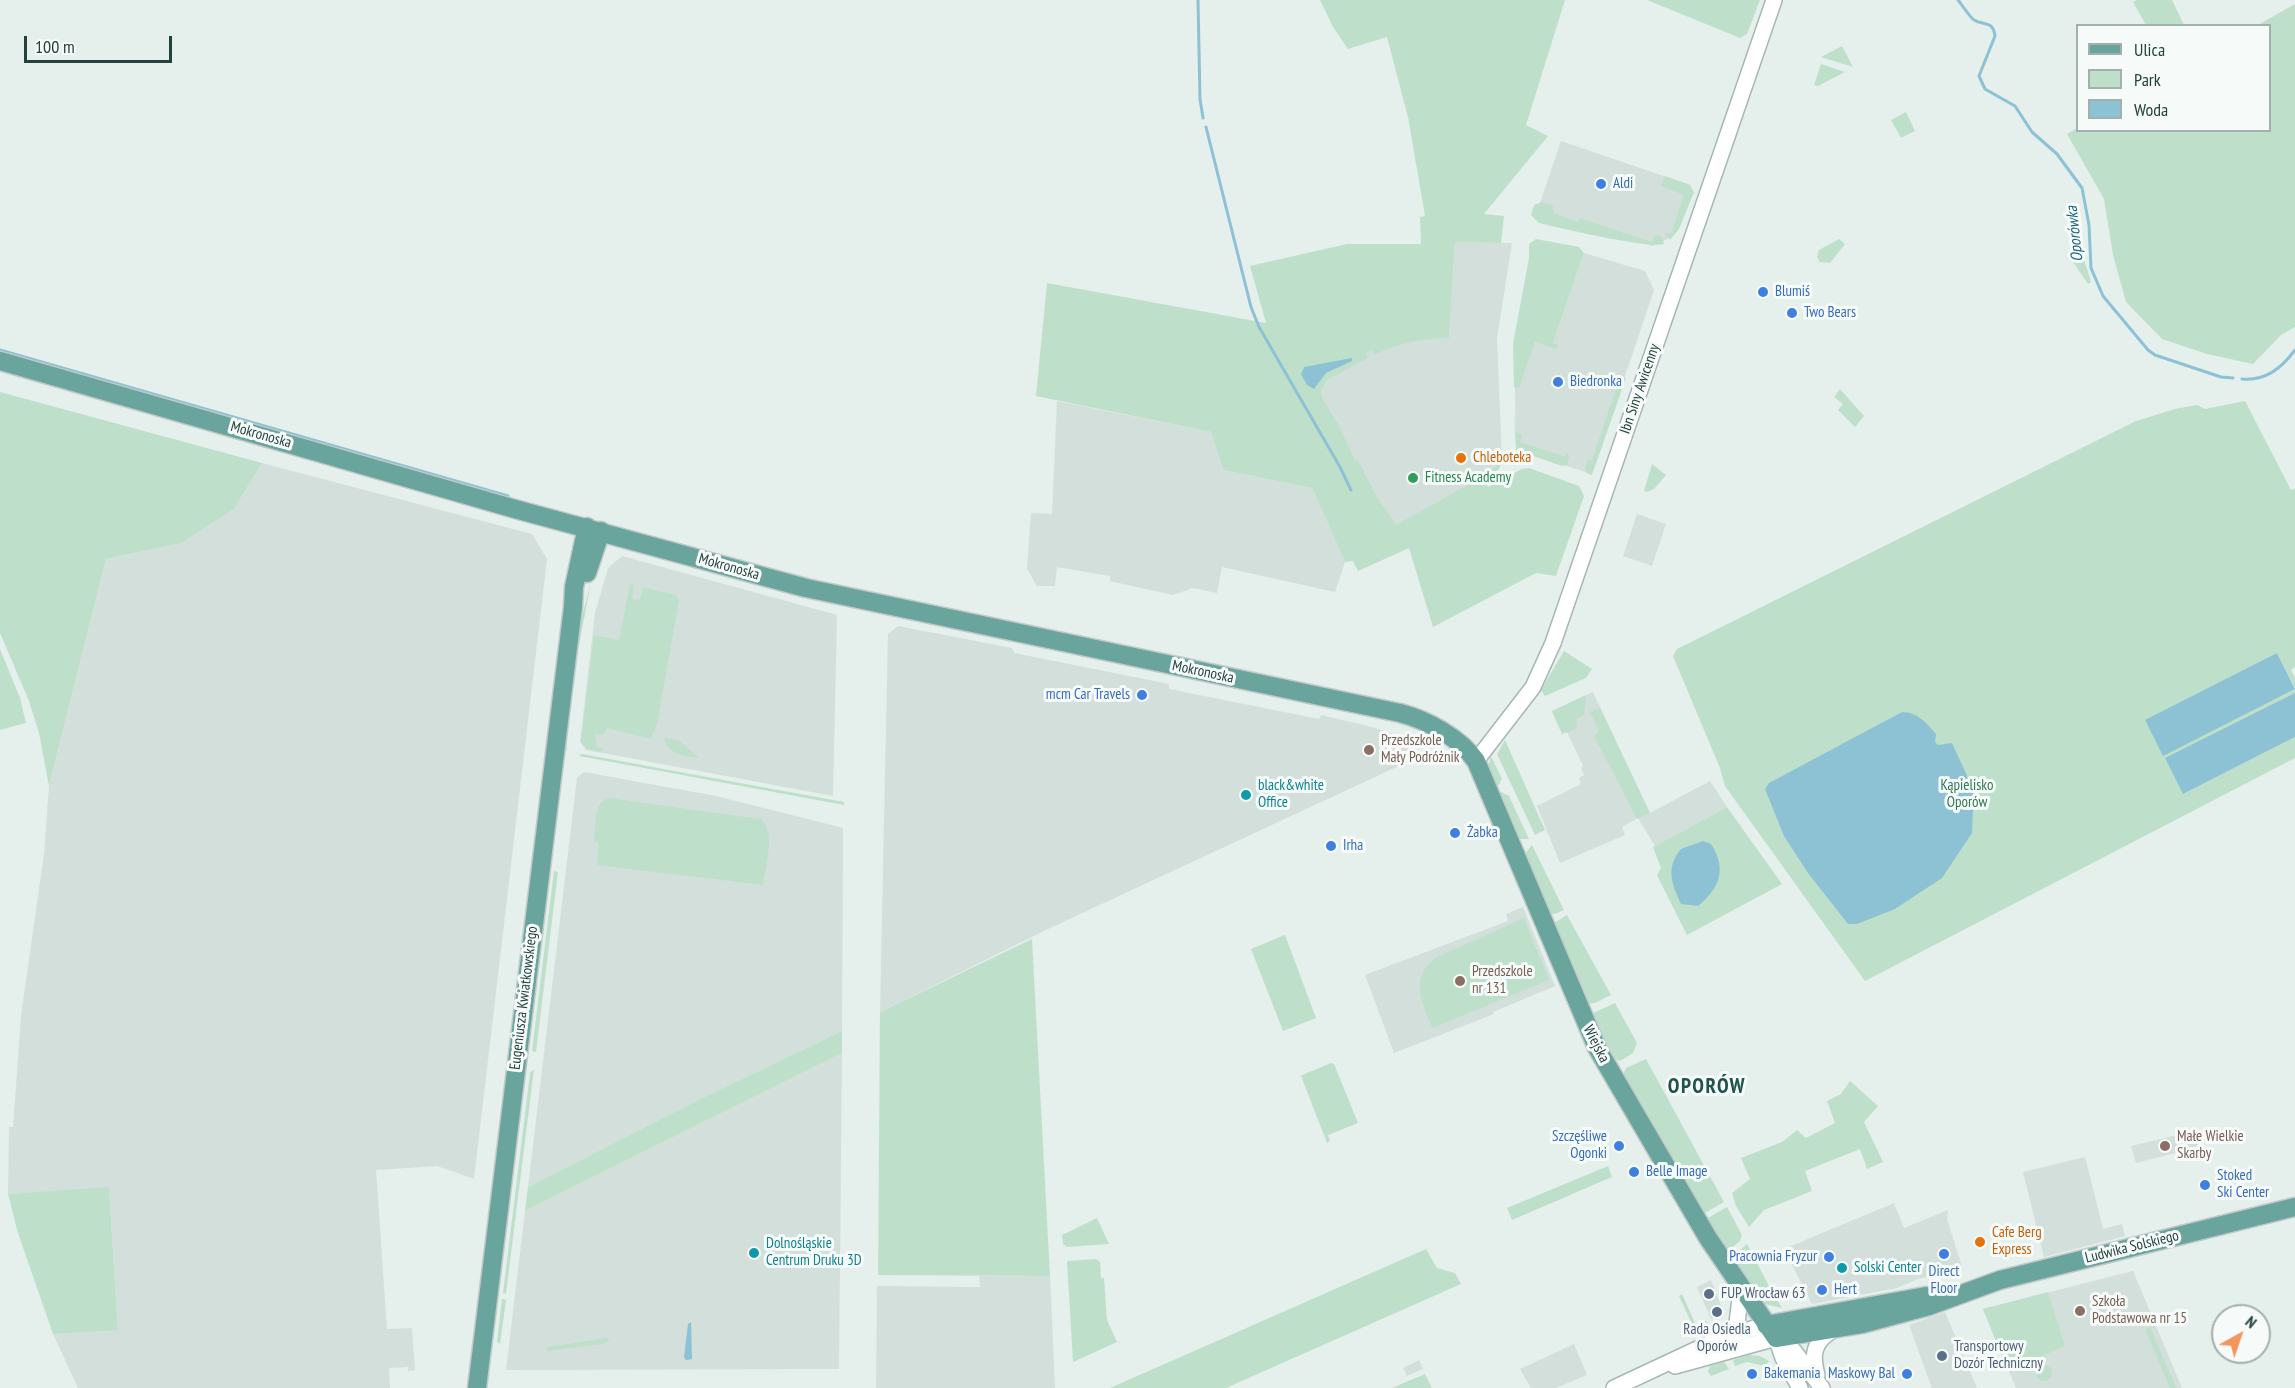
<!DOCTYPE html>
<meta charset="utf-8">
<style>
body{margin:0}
#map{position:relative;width:2295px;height:1388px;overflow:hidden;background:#e5efec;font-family:"PT Sans Narrow",sans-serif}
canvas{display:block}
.legend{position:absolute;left:2076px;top:24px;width:195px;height:108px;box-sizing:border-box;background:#f6fbf9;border:2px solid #a2b1ae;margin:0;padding:8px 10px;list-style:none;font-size:18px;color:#24413d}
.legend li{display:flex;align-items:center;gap:12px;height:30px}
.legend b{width:30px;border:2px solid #a2b1ae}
.north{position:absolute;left:2211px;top:1304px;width:60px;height:60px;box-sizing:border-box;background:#f6fbf9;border:2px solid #a2b1ae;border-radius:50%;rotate:40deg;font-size:16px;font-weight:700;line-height:24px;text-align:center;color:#24413d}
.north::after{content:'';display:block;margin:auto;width:21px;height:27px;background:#f4955e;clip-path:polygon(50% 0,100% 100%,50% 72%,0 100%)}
.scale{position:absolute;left:24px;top:36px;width:148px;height:27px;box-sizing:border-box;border:3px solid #24413d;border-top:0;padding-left:8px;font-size:18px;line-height:21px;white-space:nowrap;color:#24413d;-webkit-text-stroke:4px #f6fbf9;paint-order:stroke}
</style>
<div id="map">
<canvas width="2295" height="1388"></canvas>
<ul class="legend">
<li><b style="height:8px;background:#69a59c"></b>Ulica</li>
<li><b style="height:16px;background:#bee0cb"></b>Park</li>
<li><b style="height:16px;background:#8dc1d4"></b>Woda</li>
</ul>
<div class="north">N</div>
<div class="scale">100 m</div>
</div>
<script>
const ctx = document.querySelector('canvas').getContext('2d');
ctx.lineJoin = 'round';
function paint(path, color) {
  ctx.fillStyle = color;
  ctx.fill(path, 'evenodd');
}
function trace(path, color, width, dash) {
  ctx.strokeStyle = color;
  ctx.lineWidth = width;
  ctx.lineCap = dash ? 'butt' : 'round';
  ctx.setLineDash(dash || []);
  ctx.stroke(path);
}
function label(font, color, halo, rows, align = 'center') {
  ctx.font = font + ' "PT Sans Narrow",sans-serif';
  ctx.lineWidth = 6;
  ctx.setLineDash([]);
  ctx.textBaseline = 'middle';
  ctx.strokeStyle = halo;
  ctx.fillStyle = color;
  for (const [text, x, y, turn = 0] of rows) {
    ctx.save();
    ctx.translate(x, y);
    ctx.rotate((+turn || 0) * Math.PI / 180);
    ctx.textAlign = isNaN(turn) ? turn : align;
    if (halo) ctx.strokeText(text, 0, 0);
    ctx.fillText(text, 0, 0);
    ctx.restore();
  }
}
paint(new Path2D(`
 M1561 141 1690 185 1672 237 1653 246 1535 218Z
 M1455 242 1512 243 1497 338 1502 461 1482 477 1397 528 1339 447 1291 365 1425 339 1449 338Z
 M1584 253 1645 271 1654 290 1594 468 1585 472 1516 449 1514 338 1553 343Z
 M1057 401 1211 432 1223 470 1312 488 1345 562 1335 592 1222 567 1217 593 1193 588 1173 595 1110 581V576L1057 567 1055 586H1037L1027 569 1031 513 1052 514Z
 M262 463 532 534 547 559 474 1179 437 1166 376 1170 387 1329 412 1328 415 1370 408 1371V1367L389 1368 390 1388H78L53 1334 118 1329 109 1188 8 1194 9 1127H13L21 1016 44 854 49 786 106 559 182 543 234 509Z
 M1637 514 1666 524 1652 566 1623 556Z
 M622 556 837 615 833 796 586 750 580 742 595 613 608 568Z
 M898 626 1012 648 1014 653 1169 684V689L1319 719 1321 715 1368 726 1420 742 1413 746 1418 757 1048 929 880 1012 888 634Z
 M1593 692 1650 813 1710 781 1727 807 1655 846 1638 818 1622 827 1625 835 1560 863 1537 806 1581 784 1579 778 1584 775 1581 768 1583 766 1567 732 1562 734 1552 711Z
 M584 772 716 796 843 828 842 1031 698 1100 528 1187 577 778Z
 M1523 907 1555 986 1493 1012 1494 1014 1394 1053 1365 975 1508 921 1506 914Z
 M842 1053 839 1369 506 1370 525 1211Z
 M2194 1131 2199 1147 2136 1163 2131 1146Z
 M2085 1157 2103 1229 2122 1224 2125 1236 2044 1257 2023 1172Z
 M1894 1203 1904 1228 1948 1210 1947 1219 1963 1270 1918 1279 1897 1288 1812 1304 1784 1249Z
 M2133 1271 2182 1388H2016L1983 1309Z
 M979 1276H1050L1055 1388H876L877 1286 980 1287Z
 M1711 1280 1724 1313 1711 1319 1697 1287Z
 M1945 1312 1977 1388H1932L1909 1325Z
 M1574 1344 1587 1375 1556 1388H1531L1520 1369Z
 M1419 1360 1423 1369 1407 1376 1403 1368Z`), '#d3dfdb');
paint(new Path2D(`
 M1320 0H1565L1526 125 1548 136 1484 214 1504 216 1501 243 1455 242 1449 338C1422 339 1399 342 1375 355L1372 350 1366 353 1368 358 1327 380 1321 391 1322 398 1341 429 1355 461 1358 460 1374 492 1396 525 1482 477 1502 461 1499 469 1484 479 1488 487 1522 469 1529 468 1579 486 1584 496 1556 576 1536 573 1433 627 1409 548 1358 571 1353 561 1345 562 1312 488 1223 470 1211 432 1036 396 1047 283 1266 323 1250 266 1347 244H1421L1420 217 1425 216 1408 117 1387 37 1348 49 1333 27ZM1352 361 1326 373 1316 386 1302 369Z
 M1647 0H1760L1747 34 1740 38Z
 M2137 0H2172L2184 25H2146L2133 2Z
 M2295 4V327L2281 335 2253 364 2207 354 2162 339 2126 302 2113 255 2104 199 2067 134 2077 128 2078 130H2270V26L2258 25Z
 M1842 46 1853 67 1821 57Z
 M1821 64 1845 72 1818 86 1814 85Z
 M1906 112 1915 131 1901 138 1891 120Z
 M1665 176 1690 185 1694 192 1679 229 1670 240 1664 232 1671 234 1684 195 1661 186Z
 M1542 202 1553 206 1554 213 1578 222 1580 218 1652 242 1655 235 1662 237 1664 244C1648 249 1560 228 1539 223L1531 215 1534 205Z
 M1536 239 1579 247 1584 253 1553 343 1558 345 1556 349 1535 342 1519 388 1514 387 1513 344 1529 258V244Z
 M1839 239 1845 244 1830 263 1820 262 1817 257 1819 250Z
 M2083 256 2091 282 2088 284 2073 262Z
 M1620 377 1626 378 1592 475 1588 474 1585 470 1588 460H1592Z
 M1840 389 1864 416 1855 427 1838 410 1843 404 1834 397Z
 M0 392 262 463 234 509 182 543 106 559 49 786 39 733 29 701 0 633Z
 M2245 401 2291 490 2295 488V667L2291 670 2295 678V688L2277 653 2163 755 2295 689V693L2183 794 2295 737V758L1865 981 1725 786 1720 768 1673 656 1677 649 2136 421 2175 409 2197 405 2205 409Z
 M1514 411 1516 432 1522 435 1520 442 1566 457 1567 453 1569 457 1567 465 1562 466 1516 450Z
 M1652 464 1666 475 1654 489 1647 492 1644 491Z
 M591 582 574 672 566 734 567 751 564 748 574 647Z
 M630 584 634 585 632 599 640 600 643 587 675 595 679 600 657 725 651 739 607 728 603 735 595 734 597 747 603 748 602 752 587 749 581 742 594 635 619 640Z
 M0 649 20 698 26 723 0 730Z
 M1564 651 1592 669 1586 678 1545 696 1541 690Z
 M1586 695 1584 715 1577 719 1576 729 1562 734 1552 711Z
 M1600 708 1650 813 1637 819 1594 736 1599 731 1590 712Z
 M664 738 678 740 699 758C684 756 669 755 664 738Z
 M1505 740 1545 830 1535 835 1497 754Z
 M582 754 844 802V805L579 756Z
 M1491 756 1502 779 1498 786 1492 789 1488 767Z
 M1501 792 1509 796 1529 839H1516L1495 795Z
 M609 798 760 819C777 830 765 868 763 885L597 865 599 843 594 842C596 828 593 801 609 798Z
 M1727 807 1782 884 1687 935 1657 875 1661 868 1653 847Z
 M1532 845 1564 910 1555 914H1548L1524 855Z
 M554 871 558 872 536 1052 532 1051Z
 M1567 915 1611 995 1595 1003 1585 1004 1554 923Z
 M1524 918 1549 980 1432 1028C1422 1002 1409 979 1435 958Z
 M1285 935 1316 1018 1283 1031 1251 949Z
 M1032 939 1050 1276 878 1275 880 1012Z
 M1615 1003 1637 1043 1633 1053 1620 1061 1610 1057 1591 1014Z
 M842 1031V1053L525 1211 528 1187 698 1100Z
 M1646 1059 1724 1202 1705 1213 1623 1075 1626 1068Z
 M1331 1063 1334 1064 1358 1123 1328 1135 1330 1141 1327 1143 1301 1076 1295 1078Z
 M534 1069 506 1294 503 1293 530 1073Z
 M1850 1081 1878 1106 1864 1122 1883 1162 1867 1169 1860 1149 1805 1171 1812 1191 1764 1210 1749 1227 1736 1206 1732 1193 1750 1179 1741 1158 1782 1142 1797 1130 1806 1138 1835 1123 1827 1101 1841 1094Z
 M1608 1166 1612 1177 1512 1220 1507 1208Z
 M109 1187 118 1330 53 1334 18 1233 8 1194Z
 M1727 1207 1742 1235 1740 1241 1729 1250 1725 1249 1707 1222 1708 1218Z
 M1097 1218 1109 1244 1067 1247 1063 1244 1062 1235Z
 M1747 1244 1769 1286 1757 1302 1733 1261 1734 1256Z
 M1426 1249 1437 1268 1455 1273 1461 1284 1226 1388H1110Z
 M1096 1259 1100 1262 1101 1278H1104L1107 1320 1117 1342 1073 1362 1067 1261Z
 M1771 1290 1782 1308 1764 1304Z
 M2048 1292 2065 1346 2008 1371 1983 1309Z
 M1682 1294 1696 1325 1706 1321 1713 1328 1697 1335 1679 1296Z
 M502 1299 506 1300 500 1344 497 1342Z
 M2150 1327 2176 1388H2170L2145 1329Z
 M606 1338 610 1340 603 1344 547 1351V1347Z
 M1749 1355 1760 1356 1769 1361 1765 1366 1747 1362 1735 1366 1733 1360Z
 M1724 1362 1729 1369 1711 1376 1708 1371 1710 1366Z
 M2036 1373a8 8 0 1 1 16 0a8 8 0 1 1-16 0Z
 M1425 1374 1432 1388H1392Z`), '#bee0cb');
paint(new Path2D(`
 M1352 358V361L1326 373 1314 389 1307 385 1301 374 1304 367Z
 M2277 653 2295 689 2163 756 2145 720Z
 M2295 693V737L2183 794 2165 758Z
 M1902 712C1917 712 1927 723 1936 734L1935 742 1938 745 1952 743 1980 804 1973 808 1972 833 1942 878 1895 909 1857 924H1848L1808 873 1784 836 1765 789 1769 783Z
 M1703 841 1711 844C1727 869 1720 888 1698 906L1681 904C1672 884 1665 868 1681 849Z
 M691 1322 692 1359 686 1360 684 1357 688 1324Z`), '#8dc1d4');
trace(new Path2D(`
 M1198 0 1200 99 1203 118
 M1958 0C1963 6 1968 15 1974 20 1984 26 1993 20 1995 36L1979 76 1985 89 2015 106 2032 132 2057 154 2082 188 2089 225 2091 268 2103 296 2148 350 2155 355 2221 377 2233 378
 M1206 127 1251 307 1259 327 1340 467 1351 490
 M0 350 508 496
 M2242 379C2265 381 2281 369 2295 350`), '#8dc1d4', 3);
const minor = new Path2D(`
 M1476 761 1533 687 1553 643 1774 0
 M1727 1336 1737 1323 1741 1290
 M1776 1338 1794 1351 1822 1388
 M1776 1338 1783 1358 1800 1388
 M1675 1366 1776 1338
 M1817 1375C1811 1354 1814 1340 1835 1329
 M1614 1388 1723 1337 1766 1325`);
const major = new Path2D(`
 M0 361 515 509 806 588 1400 713C1427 720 1460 738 1476 761L1597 1048 1708 1238 1776 1338 1862 1324 1929 1306 2000 1280 2295 1207
 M587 573 601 531
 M1766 1325 1926 1296
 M477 1388 573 607 574 587 587 527`);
trace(minor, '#a7b7b4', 18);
trace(major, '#c2cac9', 21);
trace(minor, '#fff', 15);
trace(major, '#69a59c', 18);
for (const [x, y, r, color] of [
 [1601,184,6,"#3f7fe0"],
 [1763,292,6,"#3f7fe0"],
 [1792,313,6,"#3f7fe0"],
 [1558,382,6,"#3f7fe0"],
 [1461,458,6,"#e8710a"],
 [1413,478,6,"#2e9e5b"],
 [1142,695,6,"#3f7fe0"],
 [1369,750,6,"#8d6e63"],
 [1246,795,6,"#0f9aa8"],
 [1455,833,6,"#3f7fe0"],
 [1331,846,6,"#3f7fe0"],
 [1460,981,6,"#8d6e63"],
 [1619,1146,6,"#3f7fe0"],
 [2165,1146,6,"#8d6e63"],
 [1634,1172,6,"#3f7fe0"],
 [2205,1185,6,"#3f7fe0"],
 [1980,1242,6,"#e8710a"],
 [754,1253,6,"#0f9aa8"],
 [1944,1254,6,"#3f7fe0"],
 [1829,1257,6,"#3f7fe0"],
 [1842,1268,6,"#0f9aa8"],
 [1822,1290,6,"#3f7fe0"],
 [1709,1294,6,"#5c6f8a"],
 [2080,1311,6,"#8d6e63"],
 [1717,1312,6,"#5c6f8a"],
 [1942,1356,6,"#5c6f8a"],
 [1752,1374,6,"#3f7fe0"],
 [1907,1374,6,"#3f7fe0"]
]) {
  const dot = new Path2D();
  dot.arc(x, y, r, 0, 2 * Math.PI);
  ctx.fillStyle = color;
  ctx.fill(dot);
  trace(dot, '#f6fbf9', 2);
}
label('15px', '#366cbe', '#f6fbf9', [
 ["Aldi",1613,184],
 ["Blumiś",1775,292],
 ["Two Bears",1804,313],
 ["Biedronka",1570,382],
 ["mcm Car Travels",1130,695,"right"],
 ["Żabka",1467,833],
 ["Irha",1343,846],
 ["Szczęśliwe",1607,1137,"right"],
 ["Ogonki",1607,1154,"right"],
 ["Belle Image",1646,1172],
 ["Stoked",2217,1176],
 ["Ski Center",2217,1193],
 ["Pracownia Fryzur",1817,1257,"right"],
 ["Direct",1944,1272,"center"],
 ["Floor",1944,1289,"center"],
 ["Hert",1834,1290],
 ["Bakemania",1764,1374],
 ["Maskowy Bal",1895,1374,"right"]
], 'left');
label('15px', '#24413d', '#f6fbf9', [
 ["Ibn Siny Awicenny",1640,389,-71],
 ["Mokronoska",261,435,16],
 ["Mokronoska",729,567,16],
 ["Mokronoska",1203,672,12],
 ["Eugeniusza Kwiatkowskiego",524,998,-83],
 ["Wiejska",1596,1044,63],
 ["Ludwika Solskiego",2132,1247,-14]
]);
label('15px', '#c56008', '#f6fbf9', [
 ["Chleboteka",1473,458],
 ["Cafe Berg",1992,1233],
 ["Express",1992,1250]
], 'left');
label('15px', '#27864d', '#f6fbf9', [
 ["Fitness Academy",1425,478]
], 'left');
label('15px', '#785e54', '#f6fbf9', [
 ["Przedszkole",1381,741],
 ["Mały Podróżnik",1381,758],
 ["Przedszkole",1472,972],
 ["nr 131",1472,989],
 ["Małe Wielkie",2177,1137],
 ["Skarby",2177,1154],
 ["Szkoła",2092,1302],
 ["Podstawowa nr 15",2092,1319]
], 'left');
label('15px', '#0d838f', '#f6fbf9', [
 ["black&white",1258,786],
 ["Office",1258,803],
 ["Dolnośląskie",766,1244],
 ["Centrum Druku 3D",766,1261],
 ["Solski Center",1854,1268]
], 'left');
label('15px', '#2d7953', '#f6fbf9', [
 ["Kąpielisko",1967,786],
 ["Oporów",1967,803]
]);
label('15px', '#4e5e75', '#f6fbf9', [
 ["FUP Wrocław 63",1721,1294],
 ["Rada Osiedla",1717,1330,"center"],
 ["Oporów",1717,1347,"center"],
 ["Transportowy",1954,1347],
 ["Dozór Techniczny",1954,1364]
], 'left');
label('italic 16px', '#1c637f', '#f6fbf9', [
 ["Oporówka",2075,234,-96]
]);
ctx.letterSpacing = '1.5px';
label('bold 21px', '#1f544e', '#f6fbf9', [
 ["OPORÓW",1707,1087]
]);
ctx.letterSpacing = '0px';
</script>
